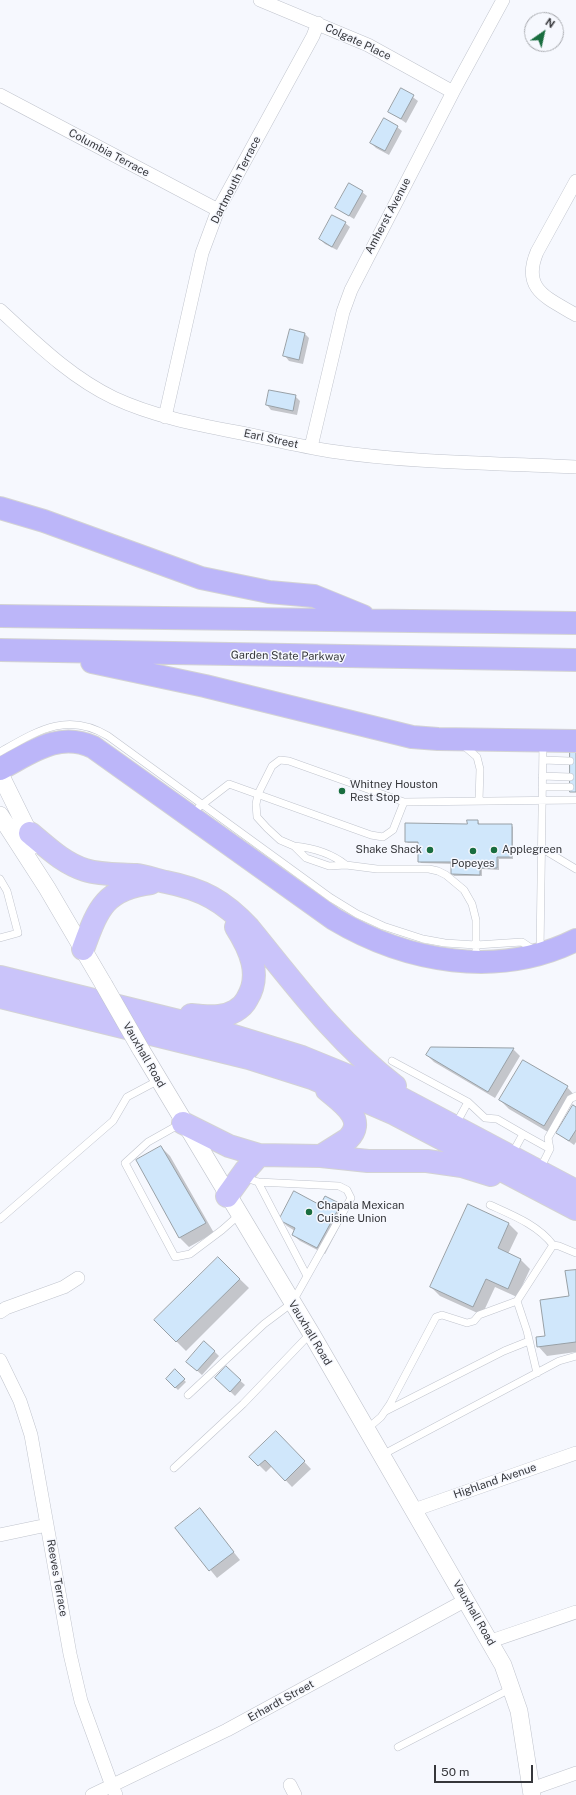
<!DOCTYPE html>
<style>
body{margin:0}
#map{position:relative;width:576px;height:1795px;overflow:hidden;background:#f6f8fe;font-family:"Public Sans",sans-serif}
canvas{display:block}
.north{position:absolute;left:524px;top:12px;width:40px;height:40px;box-sizing:border-box;background:#f6f8fe;border:1px solid #a9abb0;border-radius:50%;rotate:34deg;font-size:11px;font-weight:700;line-height:16px;text-align:center;color:#36373b}
.north::after{content:'';display:block;margin:auto;width:14px;height:18px;background:#196d3f;clip-path:polygon(50% 0,100% 100%,50% 72%,0 100%)}
.scale{position:absolute;left:434px;top:1765px;width:99px;height:18px;box-sizing:border-box;border:2px solid #36373b;border-top:0;padding-left:5px;font-size:12px;line-height:14px;white-space:nowrap;color:#36373b;-webkit-text-stroke:3px #f6f8fe;paint-order:stroke}
</style>
<div id="map">
<canvas width="576" height="1795"></canvas>
<div class="north">N</div>
<div class="scale">50 m</div>
</div>
<script>
const ctx = document.querySelector('canvas').getContext('2d');
ctx.lineJoin = 'round';
function paint(path, color) {
  ctx.fillStyle = color;
  ctx.fill(path, 'evenodd');
}
function trace(path, color, width, dash) {
  ctx.strokeStyle = color;
  ctx.lineWidth = width;
  ctx.lineCap = dash ? 'butt' : 'round';
  ctx.setLineDash(dash || []);
  ctx.stroke(path);
}
function label(font, color, halo, rows, align = 'center') {
  ctx.font = font + ' "Public Sans",sans-serif';
  ctx.lineWidth = 3;
  ctx.setLineDash([]);
  ctx.textBaseline = 'middle';
  ctx.strokeStyle = halo;
  ctx.fillStyle = color;
  for (const [text, x, y, turn = 0] of rows) {
    ctx.save();
    ctx.translate(x, y);
    ctx.rotate((+turn || 0) * Math.PI / 180);
    ctx.textAlign = isNaN(turn) ? turn : align;
    if (halo) ctx.strokeText(text, 0, 0);
    ctx.fillText(text, 0, 0);
    ctx.restore();
  }
}
paint(new Path2D(`
 M402 89 418 101 406 123 389 111Z
 M397 127 402 131 389 155 376 148 371 143Z
 M362 192 367 196 354 219 336 208Z
 M345 223 350 227 337 250 325 244 320 239Z
 M305 334 309 338 303 364 289 361 285 356Z
 M295 396 300 401 297 415 271 410 267 405Z
 M478 821 480 825H511L513 827V859H499V870L482 869V876H454L452 874V864L421 863 419 861V843H408L406 841 468 825Z
 M513 1049 520 1056 495 1098 434 1062 427 1055Z
 M567 1087 576 1097 553 1135 509 1109 500 1100Z
 M576 1108V1142L574 1145 557 1133Z
 M161 1147 170 1156 214 1233 189 1247 180 1238 137 1160Z
 M340 1205 347 1212 325 1254 300 1241 293 1235 295 1231 287 1226 280 1219 321 1206Z
 M469 1205 509 1224 518 1233 508 1254 521 1260 530 1269 517 1297 495 1287 482 1315 440 1296 431 1287Z
 M218 1258 249 1288 186 1351 155 1320Z
 M576 1271V1352L547 1356 538 1346 546 1337 570 1297Z
 M214 1351 219 1356 202 1375 192 1366Z
 M226 1368 245 1385 235 1396 216 1378Z
 M175 1371 186 1382 178 1390 167 1379Z
 M276 1432 311 1469 292 1487 272 1466 266 1472 251 1457Z
 M200 1510 240 1560 217 1578 176 1528Z`), '#0003');
const building = new Path2D(`
 M401 88 414 95 401 119 388 112Z
 M384 118 398 126 385 151 370 143Z
 M349 183 363 191 349 216 335 208Z
 M332 215 346 222 332 247 319 239Z
 M290 329 305 333 299 360 283 356Z
 M269 390 296 395 293 411 266 405Z
 M570 746H576V792H570Z
 M467 820H478V824H512V857H497V868H480V875L451 874V862H418V842H405V823L467 824Z
 M431 1047 514 1048 488 1092 426 1055Z
 M523 1060 568 1086 544 1126 499 1100Z
 M573 1105 576 1107V1130L569 1141 556 1133Z
 M161 1146 206 1223 179 1238 136 1160Z
 M294 1191 320 1205 325 1196 341 1204 317 1248 292 1235 295 1228 279 1220Z
 M468 1204 509 1223 498 1248 521 1259 508 1289 486 1279 473 1307 430 1287Z
 M218 1257 240 1279 176 1342 154 1320Z
 M576 1270V1342L537 1347 536 1337 545 1336 540 1300 569 1296 565 1271Z
 M204 1341 215 1351 197 1371 186 1362Z
 M226 1366 241 1380 230 1392 215 1378Z
 M175 1369 185 1379 175 1388 166 1379Z
 M276 1431 305 1461 285 1481 265 1460 258 1466 249 1457Z
 M200 1508 234 1552 209 1571 175 1528Z`);
paint(building, '#d0e7fb');
trace(building, '#98a0a6', 1);
const service = new Path2D(`
 M463 745 477 757 480 769 479 801
 M0 752C37 731 67 711 108 736L331 898 357 914 383 926 423 939 445 943 476 945 522 942 534 950
 M543 760 570 761
 M542 776 570 777
 M542 787H570
 M199 807 229 784 371 835 383 837 393 830 404 802
 M294 846C314 848 331 853 346 865
 M541 848 576 869
 M0 879 7 891 18 933 0 938
 M540 952 543 742
 M476 959V920L472 904 464 890 446 875 438 871 429 869H377L346 865 329 866 306 858 294 846 280 840 267 828 257 817 256 804 258 794 272 766 280 760 289 761 404 802 576 800
 M392 1061 468 1102 456 1124
 M468 1102 485 1118 497 1119 523 1134
 M180 1124 148 1142 125 1163 175 1257 190 1254 222 1230 239 1215
 M512 1154 523 1134 550 1149
 M540 1169 550 1149 548 1138 570 1099 576 1096
 M258 1182 307 1276
 M490 1205C512 1215 538 1225 553 1245
 M0 1219 113 1121 127 1097 159 1080
 M517 1301 527 1331 537 1373
 M188 1395 264 1324 292 1303 351 1198 347 1190 339 1186 258 1182 243 1177
 M386 1411 504 1351 529 1341
 M367 1429 381 1417 390 1404 436 1317 442 1315 467 1323 474 1321 479 1315 517 1301 553 1245 559 1246 576 1253
 M382 1455 559 1361 576 1356
 M174 1468 243 1404 310 1334
 M398 1747 512 1688`);
const minor = new Path2D(`
 M260 0 368 45 453 92
 M0 95 218 210
 M576 181 537 252C521 290 548 298 576 315
 M0 310C35 342 70 377 114 398 153 416 194 424 236 432 267 438 298 446 330 451 411 463 494 463 576 467
 M165 417 202 253 218 210 313 36 318 23
 M311 447 343 312 351 290 453 92 503 0
 M0 1312 6 1308 64 1287 78 1278
 M0 1360 20 1401 31 1435 70 1654 81 1701 112 1786 116 1795
 M414 1510 576 1453
 M0 1535 47 1525
 M491 1641 576 1612
 M290 1785 295 1795
 M531 1789 576 1773
 M92 1795 227 1730 466 1600`);
const tertiary = new Path2D(`
 M0 774 35 845
 M0 815 47 888 104 985
 M140 1048 311 1333 503 1665 519 1711 532 1795`);
const trunk = new Path2D(`
 M30 833C47 847 63 863 85 870 101 875 119 874 136 875 146 876 156 880 166 882 202 889 224 901 249 928 294 983 337 1042 395 1086
 M83 949C98 909 104 889 151 883
 M0 977 211 1029 302 1057 393 1094 576 1191
 M0 997 249 1058 312 1078 395 1114 576 1209
 M191 1015C200 1016 210 1017 219 1016 230 1015 242 1009 247 999 262 975 250 949 236 927
 M183 1123 229 1146 259 1155 321 1156 368 1161H427L462 1166 491 1175
 M321 1156 348 1139C368 1119 341 1102 327 1090
 M227 1196 245 1171 259 1155`);
const motorway = new Path2D(`
 M0 508 44 521 201 578 269 592 314 596 363 616
 M0 616 576 623
 M0 650 576 660
 M92 662 205 686 412 737 438 739 576 741
 M0 769C31 753 58 731 93 747L334 919C406 962 498 979 576 940`);
trace(service, '#c0c4cd', 8);
trace(minor, '#c0c4cd', 14);
trace(tertiary, '#c0c4cd', 18);
trace(trunk, '#d3d3d4', 24);
trace(motorway, '#d3d3d4', 24);
trace(service, '#fff', 7);
trace(minor, '#fff', 13);
trace(tertiary, '#fff', 17);
trace(trunk, '#cac4fa', 22);
trace(motorway, '#bcb6f9', 22);
const tertiaryBridge = new Path2D(`
 M104 985 140 1048`);
trace(tertiaryBridge, '#c0c4cd', 18, []);
trace(tertiaryBridge, '#fff', 17);
for (const [x, y, r, color] of [
 [342,791,4,"#196d3f"],
 [430,850,4,"#196d3f"],
 [494,850,4,"#196d3f"],
 [473,851,4,"#196d3f"],
 [309,1212,4,"#196d3f"]
]) {
  const dot = new Path2D();
  dot.arc(x, y, r, 0, 2 * Math.PI);
  ctx.fillStyle = color;
  ctx.fill(dot);
  trace(dot, '#f6f8fe', 1.5);
}
label('11px', '#36373b', '#f6f8fe', [
 ["Colgate Place",358,42,25],
 ["Columbia Terrace",109,153,28],
 ["Dartmouth Terrace",236,180,-63],
 ["Amherst Avenue",388,216,-62],
 ["Earl Street",271,439,12],
 ["Garden State Parkway",288,656,1],
 ["Vauxhall Road",144,1055,60],
 ["Vauxhall Road",310,1333,59],
 ["Highland Avenue",495,1481,-19],
 ["Reeves Terrace",57,1578,80],
 ["Vauxhall Road",474,1613,60],
 ["Erhardt Street",281,1701,-29]
]);
label('11px', '#36373b', '#f6f8fe', [
 ["Whitney Houston",350,785],
 ["Rest Stop",350,798],
 ["Shake Shack",422,850,"right"],
 ["Applegreen",502,850],
 ["Popeyes",473,864,"center"],
 ["Chapala Mexican",317,1206],
 ["Cuisine Union",317,1219]
], 'left');
</script>
